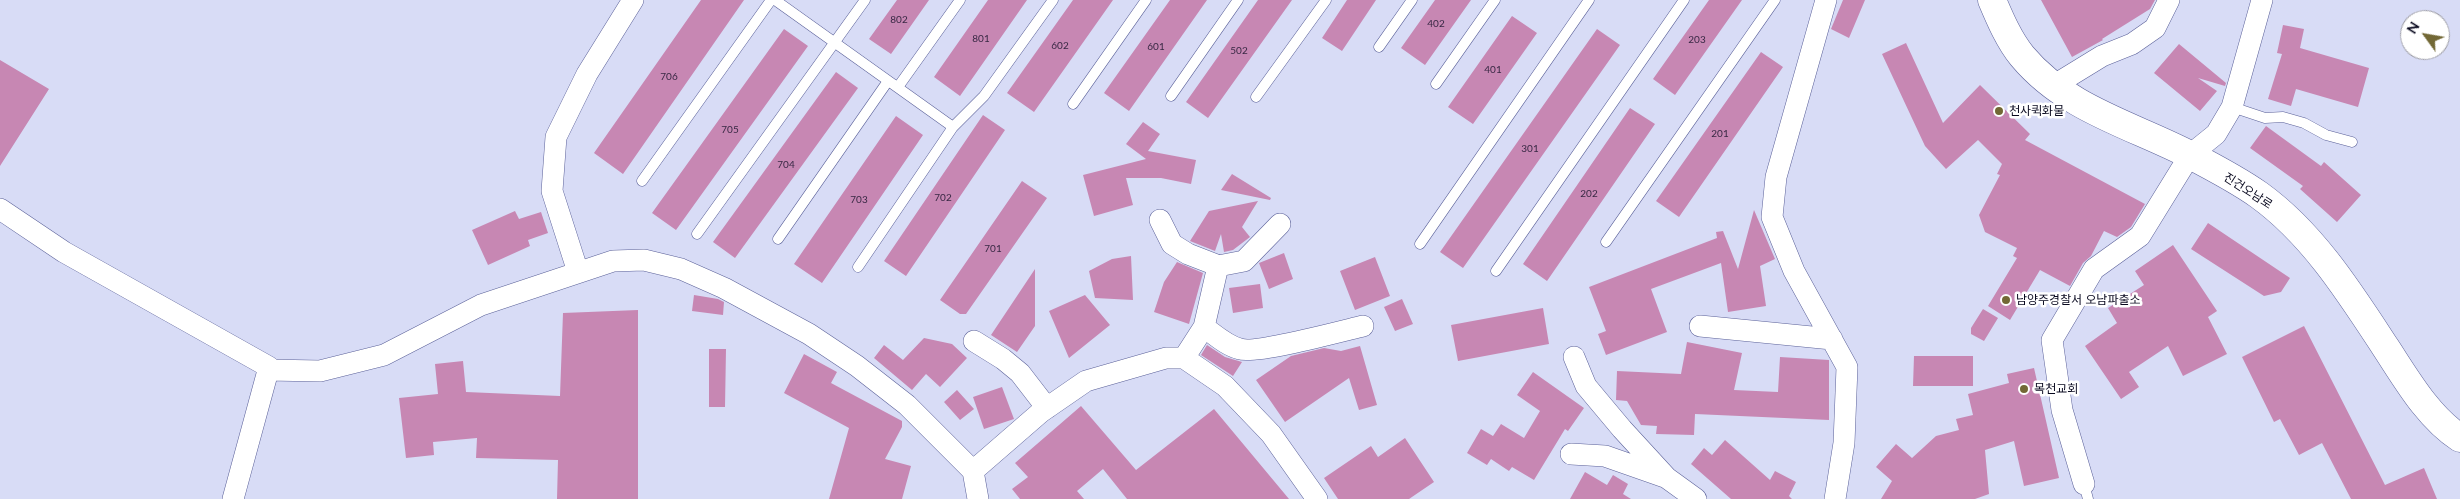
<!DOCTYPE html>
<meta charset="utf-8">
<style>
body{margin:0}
#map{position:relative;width:2460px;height:499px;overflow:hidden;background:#d8dcf6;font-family:Lato,sans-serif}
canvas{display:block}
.north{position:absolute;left:2400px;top:10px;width:50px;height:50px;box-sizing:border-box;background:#fff;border:1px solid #9d9da5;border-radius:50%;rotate:302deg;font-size:14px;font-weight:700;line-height:20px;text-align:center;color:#09091f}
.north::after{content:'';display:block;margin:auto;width:18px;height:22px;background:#726835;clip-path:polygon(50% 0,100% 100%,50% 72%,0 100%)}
</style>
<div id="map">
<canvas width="2460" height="499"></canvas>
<div class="north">N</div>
</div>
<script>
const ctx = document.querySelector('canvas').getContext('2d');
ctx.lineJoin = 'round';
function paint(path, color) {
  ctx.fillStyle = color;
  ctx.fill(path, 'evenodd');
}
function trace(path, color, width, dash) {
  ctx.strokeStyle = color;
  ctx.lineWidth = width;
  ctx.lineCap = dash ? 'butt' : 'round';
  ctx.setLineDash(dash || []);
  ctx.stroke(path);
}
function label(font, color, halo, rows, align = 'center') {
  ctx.font = font + ' Lato,"Noto Sans KR",sans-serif';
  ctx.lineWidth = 5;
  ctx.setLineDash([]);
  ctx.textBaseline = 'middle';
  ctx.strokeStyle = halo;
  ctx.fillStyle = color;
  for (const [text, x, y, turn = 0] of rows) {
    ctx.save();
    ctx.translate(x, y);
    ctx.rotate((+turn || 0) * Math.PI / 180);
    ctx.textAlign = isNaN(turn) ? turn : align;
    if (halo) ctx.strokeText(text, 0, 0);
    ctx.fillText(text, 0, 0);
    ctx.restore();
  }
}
paint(new Path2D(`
 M701 0H744L623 174 594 153Z
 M897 0H929L891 54 869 39Z
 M988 0H1027L960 96 934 77Z
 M1073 0H1113L1034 112 1007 93Z
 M1170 0H1207L1129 111 1104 93Z
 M1258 0H1292L1208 118 1186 102Z
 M1347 0H1376L1342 51 1322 38Z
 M1435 0H1471L1425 65 1401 48Z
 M1709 0H1742L1675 95 1653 79Z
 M1843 0H1865L1849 38 1831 29Z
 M2041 0H2155L2150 9 2102 39 2103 40 2072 57Z
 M1512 16 1537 33 1473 124 1448 107Z
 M2283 25 2304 29 2300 48 2369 68 2358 107 2296 89 2291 106 2268 99 2282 54 2277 53Z
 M784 29 808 46 676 230 652 213Z
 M1597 29 1620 45 1463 268 1440 252Z
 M1906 43 1943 123 1980 85 2030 134 2025 140 2145 204 2131 227 2117 237 2104 231 2091 256 2083 263 2070 286 2040 270 2010 320 1988 306 2017 258 2013 256 2017 248 1985 232 1979 215 2000 175 1997 174 2002 164 1978 140 1946 169 1925 146 1882 54Z
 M2179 44 2226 83 2225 86 2198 78 2217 91 2200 111 2154 73Z
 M1761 52 1783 67 1679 217 1656 201Z
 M0 60 49 89 0 166Z
 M836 72 858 88 735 258 713 242Z
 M1630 108 1655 124 1547 281 1523 264Z
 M983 115 1005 130 906 276 884 261Z
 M896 116 923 135 822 283 794 264Z
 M1143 122 1160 134 1148 151 1196 160 1191 184 1161 178H1126L1133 205 1094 216 1083 175 1146 159 1126 144Z
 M2266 126 2321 166 2324 162 2361 195 2337 222 2300 189 2303 186 2250 148Z
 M1232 174 1271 198 1270 200 1221 190Z
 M1022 181 1047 198 966 314H960L940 300Z
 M1258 201 1242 227 1250 237 1233 250 1224 252 1221 234 1215 251 1190 241 1209 211Z
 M1754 210 1775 259 1760 266 1766 306 1728 312 1721 263 1651 289 1667 332 1606 355 1598 334 1606 331 1589 287 1717 238 1716 232 1723 231 1738 269Z
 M515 211 519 219 541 212 548 233 528 240 530 246 488 265 472 230Z
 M2208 223 2290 278 2281 292 2264 296 2191 249Z
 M2173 245 2217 311 2208 317 2227 354 2183 376 2168 346 2129 372 2139 387 2121 399 2085 346 2117 323 2108 308 2144 285 2135 271Z
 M1284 253 1293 279 1269 289 1259 263Z
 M1131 256 1133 300 1095 298 1089 271 1112 259Z
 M1375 257 1390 296 1355 310 1340 271Z
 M1177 262 1203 273 1189 324 1154 312 1164 282Z
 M1035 269V326L1017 352 991 335Z
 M1260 284 1263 308 1233 313 1229 288Z
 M694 295 718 299 724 302 723 315 692 311Z
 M1085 295 1110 325 1069 358 1049 311Z
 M1402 299 1413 324 1395 331 1384 307Z
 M1543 308 1549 344 1458 361 1451 325Z
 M1983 309 1998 318 1984 341 1971 334V328Z
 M638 310V499H557L558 460 476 458 477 438 433 442 434 455 406 458 399 398 438 394 435 364 463 361 466 392 560 396 563 313Z
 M2304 326 2385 485 2424 468 2437 499H2351L2322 443 2299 455 2280 419 2274 422 2242 357Z
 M924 338 952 344 967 358 940 387 926 374 912 390 874 358 884 345 903 360Z
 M1687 342 1742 353 1734 390 1778 392 1780 357 1829 360V420L1695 414 1694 435 1656 434 1657 426 1641 425 1627 401 1616 400 1617 371 1681 374Z
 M1207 345 1225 357 1242 362 1233 376 1201 355Z
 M1360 346 1377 405 1359 410 1349 378 1285 422 1256 380 1291 356 1324 348 1341 351Z
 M709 349H726L725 407H709Z
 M804 354 837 372 831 383 902 421V427L885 459 911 466 902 499H829L849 428 784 393Z
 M1914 356H1973V386H1913Z
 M2034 368 2059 478 2024 486 2014 441 1985 450 1989 494 1975 499H1881L1892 481 1876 467 1896 444 1912 458 1936 436 1959 430 1956 419 1973 415 1968 394 2009 383 2007 374Z
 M1533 372 1584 408 1568 431 1565 429 1534 480 1512 467 1509 471 1491 459 1487 465 1467 453 1481 429 1493 436 1501 424 1524 438 1540 411 1517 395Z
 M1002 387 1014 419 984 429 973 397Z
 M957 390 974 409 960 420 944 402Z
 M1081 406 1136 470 1214 409 1289 499H1127L1103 469 1077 491 1084 499H1020L1012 489 1028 477 1015 463Z
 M1405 438 1434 482 1409 499H1338L1324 478 1371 446 1378 457Z
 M1725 440 1770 480 1775 471 1796 482 1789 496 1792 499H1731L1691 464 1704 448 1712 455Z
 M1585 472 1607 485 1613 475 1628 484 1623 494 1631 499H1570Z`), '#c787b3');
const lane = new Path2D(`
 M775 0 953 127
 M1379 47 1412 0
 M1436 84 1495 0
 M898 87 960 0
 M1171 96 1238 0
 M1256 97 1326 0
 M1073 104 1146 0
 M2232 107 2265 118 2283 117 2304 123 2326 135 2352 142
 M642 181 771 0
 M697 234 865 0
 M778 239 888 81
 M1606 242 1775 0
 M1420 244 1589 0
 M858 267 953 127 984 96 1053 0
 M1496 271 1684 0
 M2084 484 2088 499`);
const street = new Path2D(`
 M1826 0 1776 177 1772 217 1794 271 1847 367 1844 443 1835 499
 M2053 86 2102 56 2132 44 2155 28 2169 0
 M0 209 64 252 269 367 233 499
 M1160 220 1172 244 1188 254 1219 266
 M578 272 552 191 556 137 587 74 633 0
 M1700 326 1832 339
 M1204 327C1215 335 1227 346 1240 349 1256 354 1342 331 1363 326
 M974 341 1003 359 1020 373 1047 408
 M1574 357 1586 386 1622 429 1667 478 1696 499
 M1184 358 1204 327 1218 266 1244 261 1280 224
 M268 370 320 371 384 355 481 305 613 261 644 260 681 269 724 288 809 334 857 366 907 405 973 471 978 499
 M1571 454 1605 456 1665 477
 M973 471 1041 412 1086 381 1166 358H1184L1225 386 1271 434 1317 499
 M2084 484 2062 410 2052 340 2094 269 2140 236 2190 155 2216 134 2232 107 2262 0`);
const secondary = new Path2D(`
 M1992 0C2000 19 2009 40 2022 56 2066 109 2132 125 2190 155 2213 167 2238 180 2259 195 2313 234 2350 293 2386 348 2407 380 2428 417 2460 438`);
trace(lane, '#5b6199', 11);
trace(street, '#5b6199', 22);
trace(secondary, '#5b6199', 29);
trace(lane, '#fff', 10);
trace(street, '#fff', 21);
trace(secondary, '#fff', 28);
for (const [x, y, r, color] of [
 [1999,111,5,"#726835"],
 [2006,300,5,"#726835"],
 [2024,389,5,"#726835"]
]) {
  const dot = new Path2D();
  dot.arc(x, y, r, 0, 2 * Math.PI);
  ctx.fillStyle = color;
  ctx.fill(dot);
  trace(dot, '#fff', 2);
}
label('10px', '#382844', null, [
 ["802",899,20],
 ["402",1436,24],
 ["801",981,39],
 ["203",1697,40],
 ["602",1060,46],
 ["601",1156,47],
 ["502",1239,51],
 ["401",1493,70],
 ["706",669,77],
 ["705",730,130],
 ["201",1720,134],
 ["301",1530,149],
 ["704",786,165],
 ["202",1589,194],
 ["702",943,198],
 ["703",859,200],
 ["701",993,249]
]);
label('12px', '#09091f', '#fff', [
 ["천사퀵화물",2009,111],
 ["남양주경찰서 오남파출소",2016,300],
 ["목천교회",2034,389]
], 'left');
label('12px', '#09091f', '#fff', [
 ["진건오남로",2248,191,33]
]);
</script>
